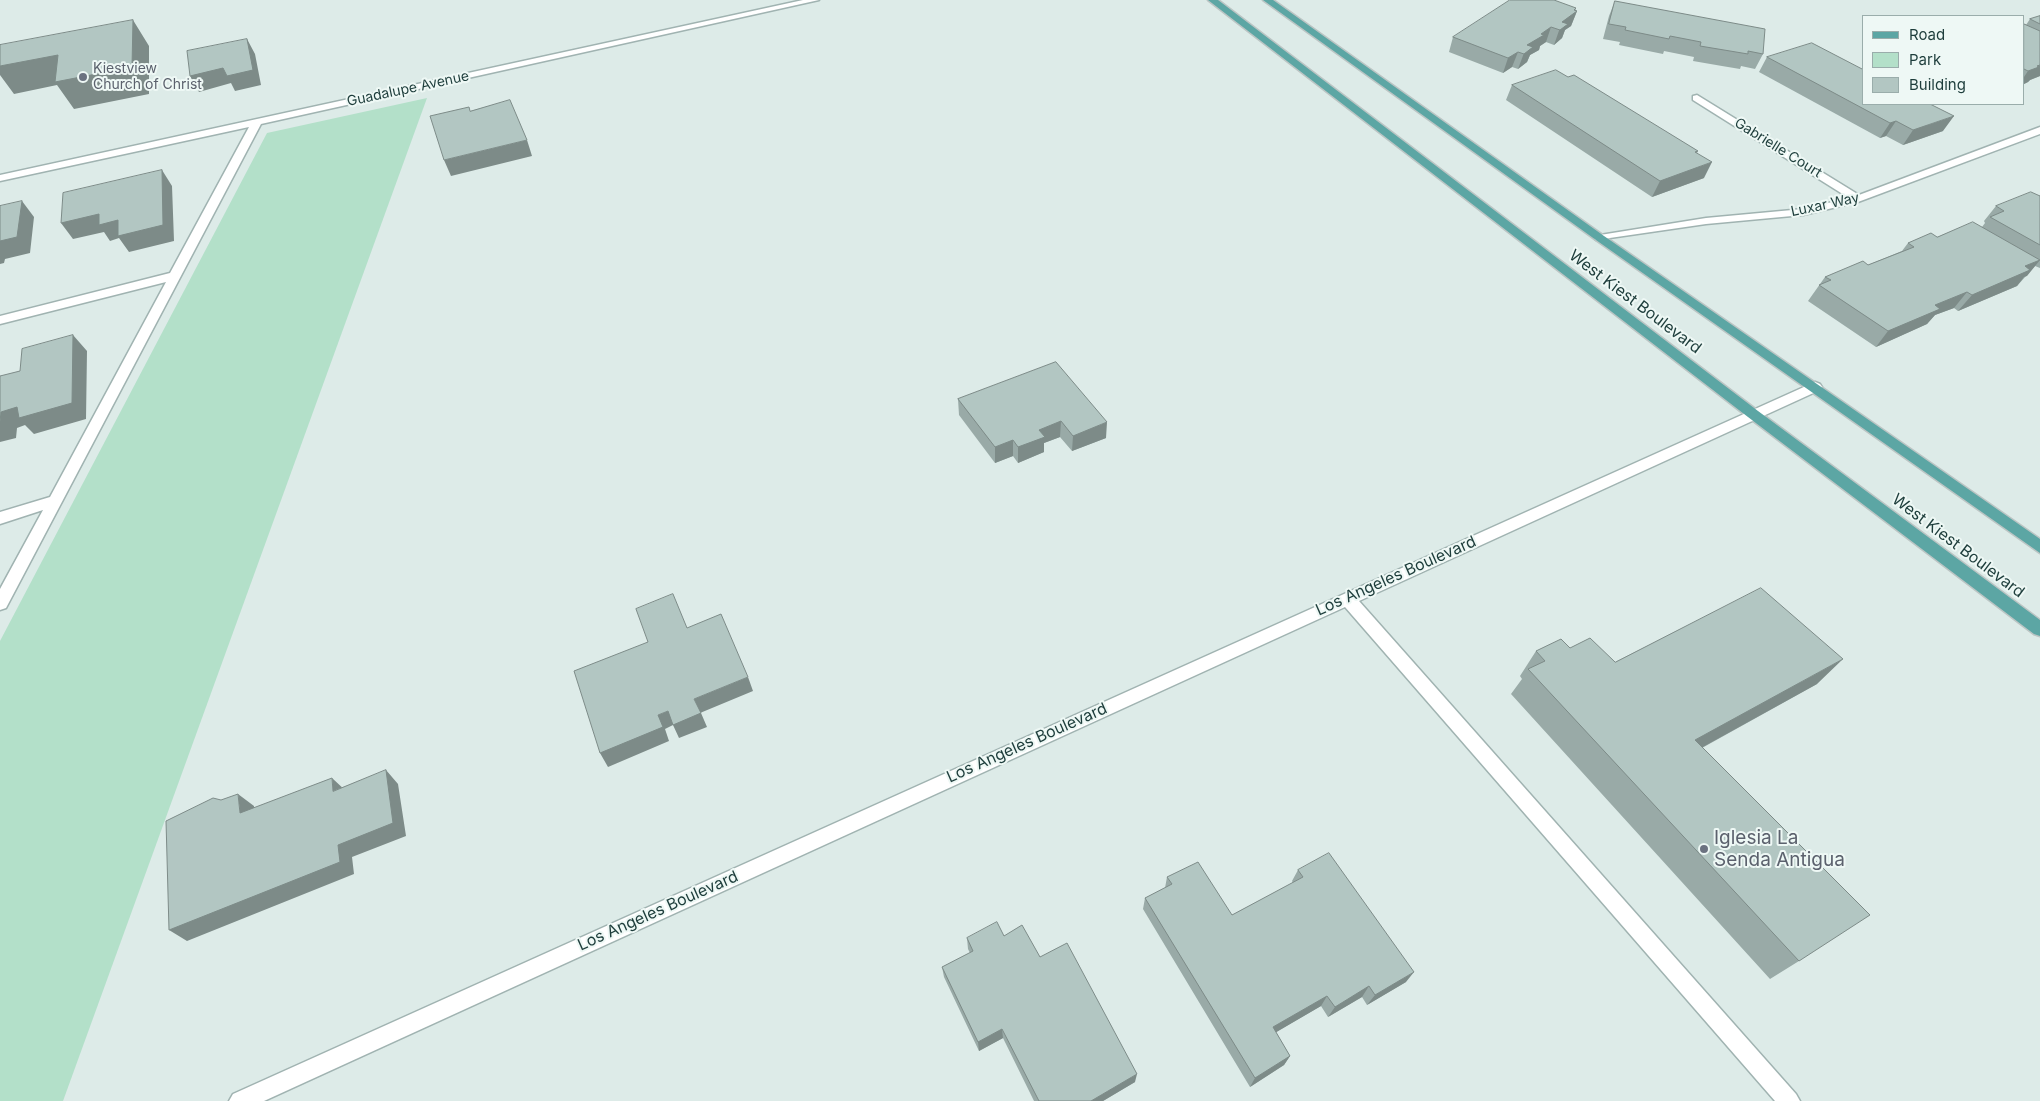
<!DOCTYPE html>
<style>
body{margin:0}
#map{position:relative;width:2040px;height:1101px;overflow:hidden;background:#ddebe8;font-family:Inter,sans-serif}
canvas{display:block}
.legend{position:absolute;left:1862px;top:15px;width:162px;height:90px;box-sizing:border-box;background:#eef8f5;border:1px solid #9aadab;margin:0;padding:6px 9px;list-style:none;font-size:15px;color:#1d3d3b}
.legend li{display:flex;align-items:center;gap:10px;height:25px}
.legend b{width:25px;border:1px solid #9aadab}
</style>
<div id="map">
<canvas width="2040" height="1101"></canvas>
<ul class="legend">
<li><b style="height:6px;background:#5ca6a4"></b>Road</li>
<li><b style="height:14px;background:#b3e0c9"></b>Park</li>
<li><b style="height:14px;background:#b2c6c2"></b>Building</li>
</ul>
</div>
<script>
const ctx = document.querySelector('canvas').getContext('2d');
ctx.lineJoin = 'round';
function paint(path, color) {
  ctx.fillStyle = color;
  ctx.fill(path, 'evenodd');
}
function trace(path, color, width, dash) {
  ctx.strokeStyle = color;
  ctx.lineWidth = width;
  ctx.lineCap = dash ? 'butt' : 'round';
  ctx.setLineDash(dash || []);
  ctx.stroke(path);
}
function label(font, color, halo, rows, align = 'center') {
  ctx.font = font + ' Inter,sans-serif';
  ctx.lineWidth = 4;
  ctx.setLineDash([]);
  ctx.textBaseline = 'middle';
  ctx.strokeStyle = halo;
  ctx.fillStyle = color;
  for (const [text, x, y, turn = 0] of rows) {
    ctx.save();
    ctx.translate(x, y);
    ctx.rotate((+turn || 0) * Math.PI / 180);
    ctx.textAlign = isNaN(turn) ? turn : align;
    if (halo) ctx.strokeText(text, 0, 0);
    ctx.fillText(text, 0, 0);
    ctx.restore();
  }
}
paint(new Path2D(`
 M427 98 63 1101H0V641L267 133Z`), '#b3e0c9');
const minor = new Path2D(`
 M803 0H819L261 124 6 608 0 610V589L43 510 0 524V512L50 497 166 282 0 324V316L170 273 249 127 0 181V175Z
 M1697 95 1859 195 2040 127V134L1858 202 1803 215 1706 224 1596 240 1594 238 1600 235 1706 218 1803 209 1849 198 1693 100V96Z
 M1815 382 1820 384 1822 387 1820 390 1359 601 1796 1094 1800 1101H1775L1345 607 264 1101H229L233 1094Z`);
const major = new Path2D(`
 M1208 0H1218L1758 411 2040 620V636L2034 634 1748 417Z
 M1263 0H1273L1604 236 2040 539V553L1596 240Z`);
trace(minor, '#a0b3b1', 3);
trace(major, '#bbc5c4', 3);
paint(minor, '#fff');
paint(major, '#5ca6a4');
paint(new Path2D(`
 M1615 1 1763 54 1755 69 1741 66 1740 69 1722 66 1693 61 1694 57 1664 51 1663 54 1619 45 1620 42 1603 39 1609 16Z
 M1576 8 1575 10 1577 11 1571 26 1565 30 1562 38 1554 45 1546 42 1540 46 1539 50 1530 55 1527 62 1518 69 1512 67 1503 73 1449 52 1453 37Z
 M2040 16V76L2030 80 2028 82 2024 84V24L2026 25 2030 19Z
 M1767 57 1943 131 1903 145 1886 136 1880 138 1759 72Z
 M1568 77 1698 151 1697 153 1704 178 1652 197 1506 100 1512 85Z
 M2040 195V268L2035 266 2017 286 1958 311 1954 308 1935 315 1927 324 1876 347 1808 301 1825 277 1868 265 1902 251 1908 243 1982 227 1985 223 1984 221 1996 206 2039 196Z
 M1056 362 1106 438 1072 451 1060 437 1044 443V452L1018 463 1013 456 995 463 959 415 958 399Z
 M1570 648 1615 662 1817 684 1702 748 1799 961 1770 979 1511 694 1522 679 1520 676 1536 651Z
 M1298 870 1406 982 1367 1005 1362 997 1328 1017 1321 1006 1276 1032 1290 1056 1284 1065 1250 1087 1143 909 1145 898 1165 888 1167 877 1232 915 1293 883 1292 881Z
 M1004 936 1040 957 1135 1082 1103 1101H1034L1003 1038 979 1051 944 977 942 967 970 953 968 949 967 938Z`), '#99aaa7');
paint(new Path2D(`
 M1576 8 1574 13 1577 11 1571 26 1565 30 1562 38 1554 45 1562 22Z
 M133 20 149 46V94L74 109 57 85 14 94 0 75V66Z
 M1551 27 1546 42 1540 46 1539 50 1530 55 1527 62 1518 69 1527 45 1541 34Z
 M247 39 255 54 261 85 235 91 231 83 199 92 190 76Z
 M1518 52 1512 67 1503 73 1508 58Z
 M2040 65V76L2030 80 2028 82 2024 84V77L2028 71Z
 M1954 116 1943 131 1903 145 1913 130Z
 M1896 121 1886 136 1880 138 1890 123Z
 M527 140 532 156 451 176 444 160Z
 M1712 162 1704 178 1652 197 1660 181Z
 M162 170 172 186 174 241 129 252 119 238 110 241 104 232 73 239 61 223Z
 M22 201 34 217 30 253 5 259 4 263 0 264V241Z
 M2040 260 2027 276 2024 277 2017 286 1958 311 1972 295 2025 266Z
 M1967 292 1954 308 1935 315 1927 324 1876 347 1888 331 1935 305Z
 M73 335 87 351 86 419 34 434 25 425 17 428 16 438 0 442V422L1 412Z
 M1061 421 1060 437 1044 443V452L1018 463V447L1039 430Z
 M1107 422 1106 438 1072 451 1073 436Z
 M1013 440V456L995 463V447Z
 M1843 659 1817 684 1672 764 1695 740Z
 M748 677 753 691 700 713 694 699Z
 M668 711 701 713 707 727 679 738 673 725 665 729 669 741 608 767 600 753 658 715Z
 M386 770 398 784 406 836 352 857 354 874 187 941 169 930 338 845Z
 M332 778 346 791H333Z
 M238 794 254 806 255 826 240 813Z
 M1414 972 1406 982 1367 1005 1375 995Z
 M1369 986 1362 997 1328 1017 1335 1007Z
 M1327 996 1321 1006 1268 1037 1273 1027Z
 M1002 1029 1003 1038 979 1051 978 1042Z
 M1290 1056 1284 1065 1250 1087 1255 1078Z
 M1137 1074 1135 1082 1103 1101H1091Z`), '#7d8b88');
const building = new Path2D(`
 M1510 0H1554L1576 8 1574 10 1577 11 1562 22 1568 24 1560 30 1551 27 1541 34 1544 35 1527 45 1533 47 1524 54 1518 52 1508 58 1453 37Z
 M1615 1 1765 29 1763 54 1748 51V54L1700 46 1701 42 1670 36 1669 39 1625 30 1626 27 1609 24Z
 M2040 16V24L2030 19Z
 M133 20 132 67 55 82 58 55 0 66V45Z
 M2024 24 2040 31V65L2037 66 2039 67 2028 71 2024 69Z
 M247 39 253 70 227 76 223 68 190 76 187 51Z
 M1812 43 1864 70V104H1930L1954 116 1913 130 1896 121 1890 123 1767 57Z
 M1556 70 1568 77 1574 75 1698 151 1695 152 1712 162 1660 181 1512 85Z
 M510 100 527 140 444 160 430 116 469 107 470 111Z
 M162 170 163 225 118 236V220L99 225V214L61 223 63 193Z
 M2031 192 2040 196V245L1990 217 2004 211 1996 206Z
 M22 201 17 237 0 241V206Z
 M1973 222 2040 260 2025 266 2030 270 1972 295 1967 292 1935 305 1940 309 1888 331 1819 285 1831 280 1825 277 1863 261 1868 265 1914 247 1908 243 1931 233 1937 237Z
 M73 335 72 403 19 418 17 407 1 412 0 422V376L20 371 22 349Z
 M1056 362 1107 422 1073 436 1061 421 1039 430 1045 437 1018 447 1013 440 995 447 958 399Z
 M1761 588 1843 659 1695 740 1870 915 1799 961 1528 669 1545 661 1536 651 1561 639 1570 648 1590 638 1615 662Z
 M673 594 687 628 721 614 748 677 694 699 701 713 673 725 668 711 658 715 663 727 600 753 574 671 648 642 636 609Z
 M386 770 393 823 338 845 340 862 169 930 166 821 213 798 221 800 238 794 240 813 332 778 333 791Z
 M1329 853 1414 972 1375 995 1369 986 1335 1007 1327 996 1273 1027 1290 1056 1255 1078 1145 898 1172 884 1167 877 1198 862 1232 915 1303 877 1298 870Z
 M997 922 1004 936 1022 925 1040 957 1067 943 1137 1074 1091 1101H1039L1002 1029 978 1042 942 967 973 951 967 938Z`);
paint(building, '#b2c6c2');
trace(building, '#7d8b88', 1);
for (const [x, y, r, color] of [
 [83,77,5,"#6b7280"],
 [1704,849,5,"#6b7280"]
]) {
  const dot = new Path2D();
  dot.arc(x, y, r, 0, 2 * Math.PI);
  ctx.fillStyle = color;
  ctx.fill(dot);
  trace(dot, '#eef8f5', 2);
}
label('14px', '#5b616d', '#eef8f5', [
 ["Kiestview",93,69],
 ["Church of Christ",93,85]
], 'left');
label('14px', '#1d3d3b', '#eef8f5', [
 ["Guadalupe Avenue",408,89,-12],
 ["Gabrielle Court",1778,148,32],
 ["Luxar Way",1825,205,-12]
]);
label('16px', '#1d3d3b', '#eef8f5', [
 ["West Kiest Boulevard",1635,302,37],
 ["West Kiest Boulevard",1958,546,37],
 ["Los Angeles Boulevard",1396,576,-24],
 ["Los Angeles Boulevard",1027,743,-24],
 ["Los Angeles Boulevard",658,911,-24]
]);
label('19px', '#5b616d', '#eef8f5', [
 ["Iglesia La",1714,838],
 ["Senda Antigua",1714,860]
], 'left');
</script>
